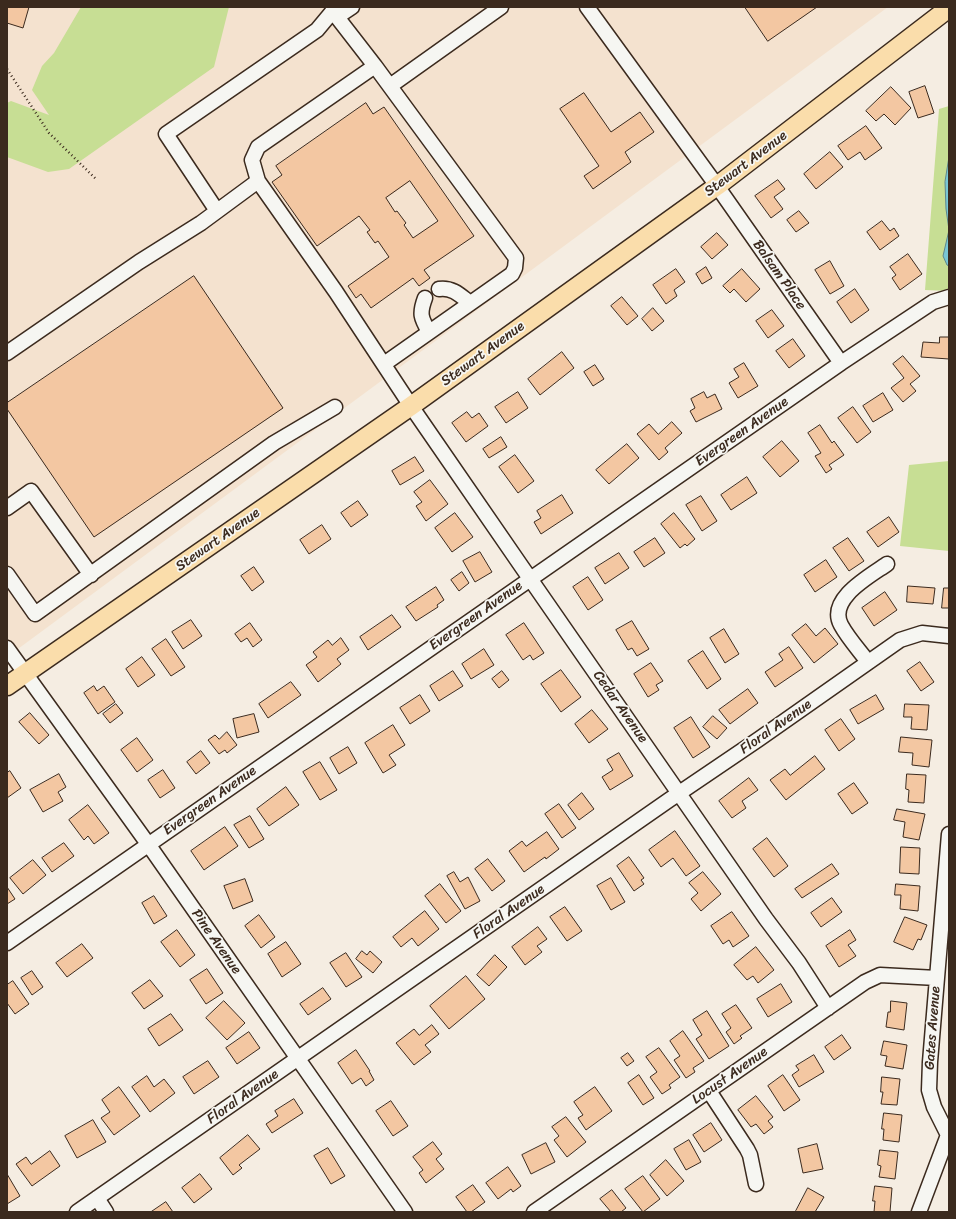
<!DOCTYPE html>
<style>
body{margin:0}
#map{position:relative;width:956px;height:1219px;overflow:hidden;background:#f5ede2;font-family:Sriracha,sans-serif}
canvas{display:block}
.frame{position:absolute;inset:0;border:8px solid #3b2a1e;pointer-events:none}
</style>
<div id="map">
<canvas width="956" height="1219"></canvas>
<div class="frame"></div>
</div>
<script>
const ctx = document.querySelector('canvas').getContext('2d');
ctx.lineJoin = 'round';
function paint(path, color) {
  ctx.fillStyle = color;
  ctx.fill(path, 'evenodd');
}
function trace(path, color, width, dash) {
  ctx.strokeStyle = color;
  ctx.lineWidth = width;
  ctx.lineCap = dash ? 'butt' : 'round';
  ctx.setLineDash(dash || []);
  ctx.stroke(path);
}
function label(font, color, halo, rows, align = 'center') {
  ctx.font = font + ' Sriracha,sans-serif';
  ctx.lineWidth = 3.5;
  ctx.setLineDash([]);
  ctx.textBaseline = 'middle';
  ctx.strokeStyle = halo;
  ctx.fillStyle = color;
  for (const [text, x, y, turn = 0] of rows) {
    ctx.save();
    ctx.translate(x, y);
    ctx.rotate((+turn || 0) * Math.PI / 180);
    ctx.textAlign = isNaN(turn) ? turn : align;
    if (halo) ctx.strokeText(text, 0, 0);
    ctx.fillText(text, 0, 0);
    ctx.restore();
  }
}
paint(new Path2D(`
 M7 7H888L7 657Z`), '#f4e2cf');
paint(new Path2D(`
 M81 7H229L214 67 69 169 48 172 7 157V103L11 101 49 115 32 90 42 66 54 53Z
 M949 106V291L925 290 939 109Z
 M949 461V551L900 546 909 465Z`), '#c7de94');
const water = new Path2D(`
 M949 157V266L947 265 943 256 949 230 946 209 945 182Z`);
paint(water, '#79c7d6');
trace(water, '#60888c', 1);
const building = new Path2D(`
 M7 7H29L23 28 7 23Z
 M745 7H817L768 41Z
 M925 86 934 113 918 118 909 92Z
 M891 87 911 108 895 125 884 114 876 121 866 111Z
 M584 93 611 132 640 112 654 132 625 152 631 162 593 189 584 176 599 166 560 109Z
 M366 103 373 114 384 107 474 236 424 270 430 278 419 286 413 278 371 308 361 294 356 298 348 286 389 257 378 241 375 243 367 232 370 230 359 216 317 246 272 182 282 175 276 166ZM410 181 438 221 413 238 404 225 406 223 397 211 395 212 386 198Z
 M866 126 882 148 865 160 860 152 848 160 838 146Z
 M830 152 843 167 816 189 804 174Z
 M778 180 785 189 774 197 783 209 771 218 755 196Z
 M799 211 809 223 796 232 787 220Z
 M882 221 890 231 894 228 899 236 880 250 867 232Z
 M717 233 728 245 712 259 701 247Z
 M908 254 922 274 900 290 892 278 896 275 890 267Z
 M830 261 844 286 830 294 815 270Z
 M706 267 712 278 702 284 696 274Z
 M676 269 685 282 674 290 677 296 666 304 653 285Z
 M742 269 760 289 746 302 734 289 730 293 723 286Z
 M194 276 283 408 94 537 7 409V403Z
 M855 289 869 310 851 323 837 302Z
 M622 297 638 316 627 325 611 306Z
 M653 308 664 321 652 331 642 319Z
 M772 310 784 326 768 338 756 321Z
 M940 337H949V359L921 357 923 342 939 343Z
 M793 339 805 356 789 368 776 351Z
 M562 352 574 368 540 395 528 379Z
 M903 356 920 376 910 384 916 391 903 402 891 388 904 378 893 364Z
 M744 363 758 386 738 398 729 383 739 377 734 369Z
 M595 365 604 379 593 386 584 372Z
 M518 392 528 408 506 423 495 407Z
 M704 392 707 398 715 394 722 409 696 422 690 411 695 408 691 399Z
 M883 393 893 410 873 422 863 406Z
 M853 407 871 432 857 443 838 418Z
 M467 412 472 418 479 413 488 426 466 442 452 423Z
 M672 422 682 433 665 448 668 452 659 460 637 434 649 424 658 434Z
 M820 425 832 443 834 441 844 455 829 465 832 469 826 473 815 456 821 453 808 433Z
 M501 437 507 447 489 458 483 449Z
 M782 441 799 461 780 477 763 457Z
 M627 444 639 458 609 484 596 470Z
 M515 455 534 481 518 493 499 467Z
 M415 457 424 471 400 485 392 471Z
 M747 477 757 493 731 510 721 495Z
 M430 480 448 504 426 521 416 506 422 502 414 492Z
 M562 495 573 513 541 534 534 522 541 518 537 511Z
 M701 496 717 521 702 531 686 505Z
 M358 501 368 515 351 527 341 513Z
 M455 513 473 537 452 552 435 528Z
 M674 513 695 539 687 546 685 544 680 548 661 524Z
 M889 517 899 532 878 547 867 532Z
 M322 525 331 539 309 554 300 540Z
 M655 538 665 553 644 567 634 552Z
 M848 538 864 561 849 571 833 548Z
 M480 552 492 572 475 582 463 561Z
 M619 553 629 568 605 584 595 568Z
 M826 560 837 577 815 592 804 575Z
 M254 567 264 582 252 591 241 576Z
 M462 572 469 583 459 591 451 580Z
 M588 577 603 600 588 610 573 587Z
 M908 586 935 588 933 604 907 602Z
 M436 587 444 600 437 605 438 607 416 621 406 607Z
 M944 588H949V608H942Z
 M885 592 897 610 874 626 862 608Z
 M392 615 401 627 368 650 360 637Z
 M191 620 202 636 183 649 172 632Z
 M632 621 649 649 637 656 632 648 628 650 616 630Z
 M250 623 262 640 253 647 247 638 241 642 235 634Z
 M524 623 544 653 533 660 530 655 523 660 506 635Z
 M806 624 816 636 825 628 838 644 814 663 792 635Z
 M724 629 739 654 725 663 710 638Z
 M341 638 349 650 337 659 341 664 318 682 306 665 317 657 313 652 328 640 332 645Z
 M166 639 185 667 171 676 152 649Z
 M789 647 803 668 775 687 765 672 783 660 779 654Z
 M484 649 494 665 471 679 462 664Z
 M703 651 721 679 707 689 688 661Z
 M142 657 155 675 138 687 126 669Z
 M920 662 934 682 921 691 907 671Z
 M651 663 663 681 656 685 659 690 648 697 634 674Z
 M561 670 581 697 561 712 541 684Z
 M453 671 463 686 439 701 430 686Z
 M502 671 509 680 499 688 492 679Z
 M291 682 301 695 268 718 259 704Z
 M94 686 97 691 104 686 115 702 98 714 84 693Z
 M748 689 758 703 730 724 719 710Z
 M420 695 430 711 410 724 400 708Z
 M876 695 884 709 858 724 850 710Z
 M116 704 123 713 110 723 103 714Z
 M905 704 929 705 927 730 911 729 912 717H904Z
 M592 710 608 729 589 743 575 724Z
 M30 713 49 735 39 744 19 722Z
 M254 714 259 732 237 738 233 719Z
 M713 716 727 728 717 739 703 727Z
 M691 717 710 747 693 758 674 728Z
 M841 719 855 739 839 751 825 730Z
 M393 725 405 745 389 755 396 765 383 773 365 743Z
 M227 732 237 745 227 753 225 750 219 754 208 740 215 735 219 739Z
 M901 737 932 740 929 767 912 765 913 753 899 752Z
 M137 738 153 760 137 772 121 750Z
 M348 747 357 763 339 774 330 758Z
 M201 751 210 763 196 774 187 762Z
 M619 753 633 776 610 790 602 777 613 770 607 760Z
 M815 756 825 769 786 800 770 780 785 769 790 775Z
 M320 762 337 790 320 800 303 772Z
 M163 770 175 788 160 798 148 780Z
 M10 771 21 788 7 798V773Z
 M59 774 66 787 58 792 63 801 43 812 30 790Z
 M907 774 926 775 924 803 908 802 909 790 906 789Z
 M749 778 758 790 742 801 746 808 732 818 719 801Z
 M854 783 868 803 852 814 838 794Z
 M286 787 299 805 269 826 257 809Z
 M582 793 594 809 579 820 568 805Z
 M559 804 576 828 562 838 545 814Z
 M88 805 109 833 94 844 88 836 84 840 69 820Z
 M897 809 925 814 919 840 903 837 905 822 894 820Z
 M250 816 264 839 249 848 234 825Z
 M225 827 238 846 204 870 191 851Z
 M675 831 700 866 686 876 673 858 661 867 649 850Z
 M547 832 559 849 546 859 545 857 524 872 509 851 522 841 526 846Z
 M767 838 788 866 774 877 753 849Z
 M64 843 74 856 52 872 42 858Z
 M901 847 920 848 919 874 900 873Z
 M629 857 644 878 641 880 644 884 634 891 617 866Z
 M488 859 505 881 492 891 475 869Z
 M33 860 46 875 23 894 10 878Z
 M832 864 839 874 802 898 795 889Z
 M454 872 460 882 468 877 480 901 465 909 447 876Z
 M703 872 721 894 701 911 691 899 698 893 689 883Z
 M611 878 625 902 611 910 597 886Z
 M245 879 253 901 233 909 224 886Z
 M440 884 461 911 446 923 425 896Z
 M896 884 920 886 918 911 900 909 901 895H895Z
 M7 887 15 899 7 904Z
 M154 896 167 916 154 924 142 903Z
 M832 898 842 912 821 927 811 913Z
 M565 907 582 931 567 941 550 917Z
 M425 911 439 929 418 946 412 938 401 947 393 937Z
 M732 912 749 936 733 947 729 940 723 944 711 926Z
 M259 915 275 937 261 948 245 926Z
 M905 917 927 925 921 940 918 939 913 950 894 942Z
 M538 927 547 939 537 946 542 952 525 965 512 947Z
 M177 930 195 955 180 967 161 942Z
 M850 930 856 940 848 945 856 956 839 967 826 946Z
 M286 942 301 964 282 977 268 954Z
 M82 944 93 958 67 977 56 963Z
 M756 947 774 970 758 983 753 976 747 980 734 965Z
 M362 951 367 955 370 951 382 962 373 973 356 959Z
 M346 953 362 977 346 987 330 963Z
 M495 955 507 967 489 986 477 975Z
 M207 969 223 993 206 1004 190 980Z
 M32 971 43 987 32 995 21 978Z
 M466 976 485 999 449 1029 430 1006Z
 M150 980 163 996 144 1009 132 993Z
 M13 981 29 1004 15 1014 7 1003V985Z
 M781 984 792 1002 768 1017 757 999Z
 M323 988 331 999 308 1015 300 1004Z
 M224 1001 245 1023 227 1040 206 1018Z
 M891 1001 907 1003 904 1030 886 1027 888 1012H890Z
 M736 1005 752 1028 740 1036 742 1038 734 1044 726 1032 731 1028 722 1014Z
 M707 1011 729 1046 709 1059 696 1039 702 1035 693 1020Z
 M171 1014 183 1030 159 1046 148 1029Z
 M432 1025 439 1034 425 1045 431 1052 414 1065 396 1043 414 1029 419 1035Z
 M683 1031 704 1061 693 1068 695 1072 686 1078 674 1060 680 1056 670 1041Z
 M249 1032 260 1048 237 1064 226 1048Z
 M842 1035 851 1048 834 1060 825 1047Z
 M884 1041 907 1045 903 1069 885 1066 887 1056 881 1055Z
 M659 1048 680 1077 669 1085 671 1088 662 1094 650 1077 657 1072 646 1057Z
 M356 1050 370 1071H369L374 1080 366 1086 361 1078 352 1084 338 1063Z
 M628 1053 634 1061 627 1066 621 1058Z
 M814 1055 824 1072 799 1087 792 1075 799 1070 796 1066Z
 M208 1061 219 1077 194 1094 183 1077Z
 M639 1075 654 1098 643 1105 628 1083Z
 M783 1075 800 1100 784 1111 768 1086Z
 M147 1076 154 1087 164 1079 175 1093 150 1112 132 1087Z
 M882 1077 900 1079 897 1105 881 1104 883 1092H881Z
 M119 1087 140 1116 114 1135 101 1118 110 1112 102 1100Z
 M595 1087 612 1111 586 1130 578 1118 583 1115 574 1102Z
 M756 1096 773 1117 768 1121 773 1127 764 1134 756 1124 751 1127 738 1110Z
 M294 1099 303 1113 272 1133 266 1124 278 1116 275 1111Z
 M391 1101 408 1126 393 1136 376 1111Z
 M884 1113 902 1115 899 1142 883 1140 884 1129H882Z
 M566 1117 586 1142 567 1157 554 1140 559 1136 552 1127Z
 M93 1120 106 1142 77 1158 65 1136Z
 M711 1123 722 1140 704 1152 693 1135Z
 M248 1135 260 1149 239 1165 242 1168 233 1175 220 1158Z
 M689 1140 701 1162 686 1170 674 1149Z
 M433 1142 442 1154 436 1159 444 1169 426 1183 419 1173 423 1170 413 1157Z
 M546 1143 555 1162 531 1174 522 1155Z
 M817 1144 823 1169 803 1173 798 1149Z
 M328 1148 345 1176 331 1184 314 1156Z
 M880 1150 898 1152 895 1179 879 1177 881 1166 878 1165Z
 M50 1151 60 1166 32 1186 16 1164 26 1157 31 1164Z
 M666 1160 684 1181 667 1196 650 1175Z
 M508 1167 521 1186 513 1192 511 1189 498 1199 486 1183Z
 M7 1174 20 1196 7 1204Z
 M200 1174 212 1189 194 1203 182 1188Z
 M643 1176 660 1199 643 1212 625 1189Z
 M473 1185 485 1202 471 1212H467L456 1197Z
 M875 1186 892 1188 890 1212H874L875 1201H873Z
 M808 1188 824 1197 815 1212H797L796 1211Z
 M612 1190 626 1208 621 1212H611L600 1199Z
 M166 1202 173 1212H151Z`);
paint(building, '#f3c7a2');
trace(building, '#3b2a1e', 1);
const minor = new Path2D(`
 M587 7 717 186 841 363
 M337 17 352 7
 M375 66 258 147 252 160 258 181 336 292 411 406 524 570 766 919 799 963 828 1008
 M390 86 501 7
 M217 211 166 134 317 30 332 12 337 17 375 66 516 258 515 268 512 274 384 364
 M439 289C452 287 460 295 470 303
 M425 298C419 314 421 318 429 332
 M7 353 139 262 201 223 258 181
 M7 508 31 491 91 575
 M7 574 35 614 274 443 335 407
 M7 648 148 844 405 1212
 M868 662C859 650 848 638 841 625 827 599 870 576 887 564
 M7 943 841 363 933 302 949 297
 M709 1091 747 1149 750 1155 756 1184
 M97 1198 106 1212
 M77 1212 669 800 759 739 900 640 922 633 949 636
 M534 1212 865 982 880 975 937 978
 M919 1212 948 1135 934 1107 929 1090 930 1062 949 834`);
const major = new Path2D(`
 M7 686 411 406 717 186 949 8`);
trace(minor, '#3b2a1e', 17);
trace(major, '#3b2a1e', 21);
trace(new Path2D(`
 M7 69 49 133 96 179`), '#3b2a1e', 2.5, [1, 3]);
trace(minor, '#f6f6f2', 14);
trace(major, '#faddab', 18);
label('14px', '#3b2a1e', '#f6f6f2', [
 ["Stewart Avenue",746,164,-37],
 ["Balsam Place",779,275,55],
 ["Stewart Avenue",483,354,-36],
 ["Evergreen Avenue",742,432,-35],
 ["Stewart Avenue",218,540,-35],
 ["Evergreen Avenue",476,616,-35],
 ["Cedar Avenue",620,707,55],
 ["Floral Avenue",776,727,-35],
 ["Evergreen Avenue",210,801,-35],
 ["Floral Avenue",509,912,-35],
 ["Pine Avenue",216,942,55],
 ["Gates Avenue",933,1028,-86],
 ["Locust Avenue",730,1076,-35],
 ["Floral Avenue",243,1097,-35]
]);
</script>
